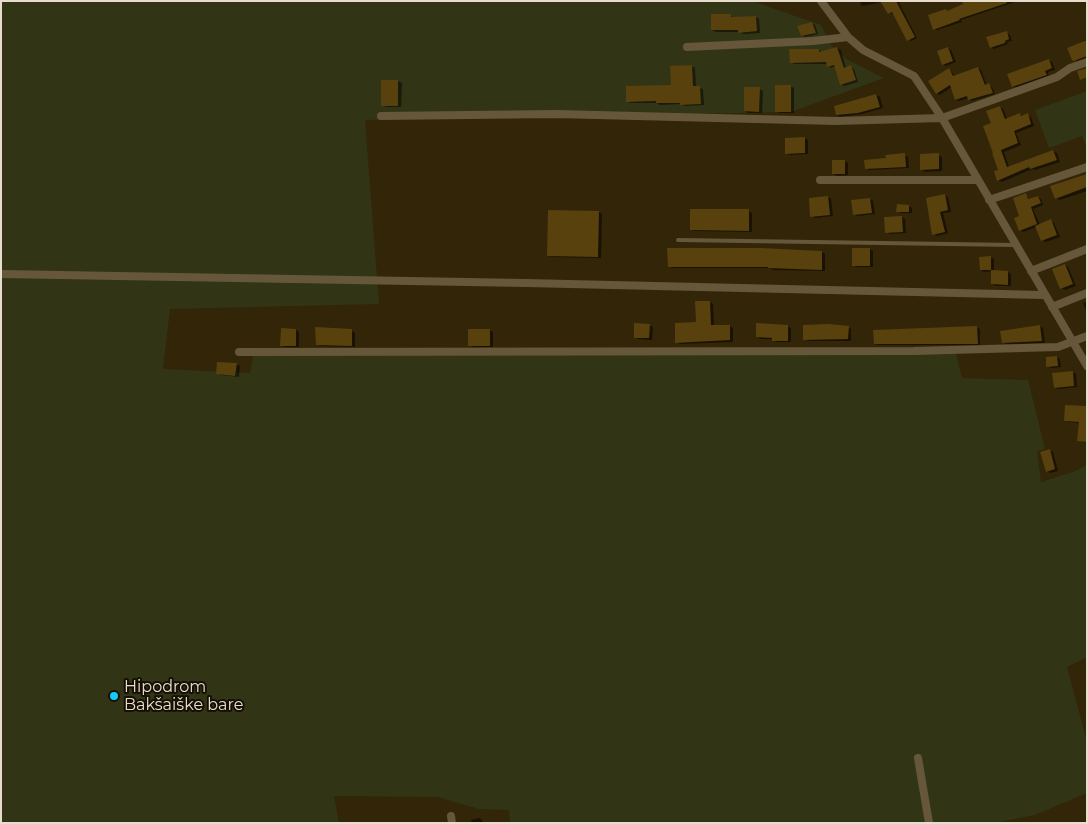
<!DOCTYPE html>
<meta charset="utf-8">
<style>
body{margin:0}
#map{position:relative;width:1088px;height:824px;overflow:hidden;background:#322508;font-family:Montserrat,sans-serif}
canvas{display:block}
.frame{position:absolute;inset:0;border:2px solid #e6ddcd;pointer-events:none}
</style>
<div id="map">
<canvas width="1088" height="824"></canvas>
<div class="frame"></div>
</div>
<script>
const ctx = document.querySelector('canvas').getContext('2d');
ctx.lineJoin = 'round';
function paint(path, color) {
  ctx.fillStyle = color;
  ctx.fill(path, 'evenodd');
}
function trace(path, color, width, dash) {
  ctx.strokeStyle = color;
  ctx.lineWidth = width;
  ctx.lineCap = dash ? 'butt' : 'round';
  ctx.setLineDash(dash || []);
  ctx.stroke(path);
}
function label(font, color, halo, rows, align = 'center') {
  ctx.font = font + ' Montserrat,sans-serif';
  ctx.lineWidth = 4;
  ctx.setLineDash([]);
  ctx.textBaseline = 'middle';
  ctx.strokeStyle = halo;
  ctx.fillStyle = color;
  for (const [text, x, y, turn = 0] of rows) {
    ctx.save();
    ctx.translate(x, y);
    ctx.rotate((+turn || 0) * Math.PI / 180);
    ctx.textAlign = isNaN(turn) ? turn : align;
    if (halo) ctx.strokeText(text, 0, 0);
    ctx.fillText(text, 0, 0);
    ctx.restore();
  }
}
paint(new Path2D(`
 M1 1H752L821 25 831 45 848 60 884 78 791 112 365 120 379 304 170 309 163 369 250 373 254 349 956 353 962 378 1028 380 1045 449 1037 451 1041 482 1073 472 1087 465V657L1067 667 1087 742V793L1035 815 994 823H510L509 810 479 809 438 797 334 796 339 823H1Z
 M1087 91V149L1082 136 1049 148 1035 110Z`), '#313515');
paint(new Path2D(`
 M860 1H902L899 3 917 38 911 41 908 40 894 13 892 14 889 13 882 2 863 6 861 5Z
 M963 1H1018L961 20 962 22 937 30 934 29 948 12 965 5Z
 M731 16 734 18 756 17 759 19 760 33 743 34 739 32H716L712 30Z
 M812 23 815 25 818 34 805 37 802 35Z
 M1007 33 1010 35 1012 41 1007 42 1008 44 994 49 991 47Z
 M1087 39V59L1078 62 1075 60 1084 42V40Z
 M837 48 841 50 846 68 851 67 854 69 858 82 844 86 841 84 835 66 831 68 827 64H794L791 62 819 50 823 52Z
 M948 48 951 50 956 62 946 66 943 64Z
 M1048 60 1052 62 1055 70 1048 72 1049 76 1017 88 1013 86Z
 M692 66 695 68 696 87 703 89 704 105 685 106 682 104 660 105 657 103H630L627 101 673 86Z
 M978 68 981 70 987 86 992 87 995 94 972 101 969 98 959 101 956 100 952 87 940 95 937 93 949 70 952 72 955 77Z
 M383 81H398L402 83 401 107H386L382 105Z
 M790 86 794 88V113H780L777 111Z
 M759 89 763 91 762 113H748L745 111Z
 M876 95 880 97 883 108 862 114 840 117 837 115Z
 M1000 107 1003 109 1007 119 1020 114 1023 116 1027 115 1031 117 1034 126 1016 133 1021 145 1004 152 1009 167 1053 151 1057 153 1060 162 1035 170 1032 169 1002 182 998 180 999 171 992 124Z
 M805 138 808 140V154L790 155 786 153Z
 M904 155 908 157 909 168 869 170 866 168 887 159Z
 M938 155 942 157V171L925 172 922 170Z
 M844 161 848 163V175L837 176 834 174Z
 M1087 175V191L1060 200 1056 198Z
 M944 195 948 197 951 212 943 213 948 233 937 236 934 234Z
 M1026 195 1030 200 1038 197 1041 199 1043 205 1033 209 1040 225 1051 221 1054 223 1060 237 1046 242 1042 240 1037 227 1023 232 1020 230Z
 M828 197 831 199 833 216 815 218 812 216Z
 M870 199 873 201 875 214 857 216 854 214Z
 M909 206 912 208V213H901L898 211Z
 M749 211 752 213V232L694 231 691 229Z
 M599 212 602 214 601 258 552 257 548 256Z
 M902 217 905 219 906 233 890 234 886 232Z
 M870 249 873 251V267H856L853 265Z
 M822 252 825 254V271L773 270 770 268H672L669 266Z
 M991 257 994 259V272H1008L1011 274V286H996L992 284 993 271 984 272 981 270Z
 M1065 265 1068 267 1076 286 1065 290 1061 288Z
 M710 302 713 304 714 326H730L733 328V342L680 344 677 342 697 323Z
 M1087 302V313L1083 303Z
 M649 325 653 327 652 340 638 339 635 337Z
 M787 326 791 328V342H776L773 339H761L757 337Z
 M1039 326 1043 328 1045 343 1006 344 1003 342Z
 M848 327 851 329V341H808L805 339Z
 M976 327 980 329V345H878L875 344Z
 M296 330 299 332V347H285L281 345Z
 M490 330 493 332V347H473L470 345Z
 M352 331 355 333V347L320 346 317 344Z
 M1057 357 1060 359 1061 367 1051 368 1048 366Z
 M236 364 240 366 239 377 221 375 217 373Z
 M1073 372 1076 374 1077 387 1058 389 1055 388Z
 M1087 407V443L1079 440 1080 423 1069 422 1065 421Z
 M1050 450 1053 452 1058 471 1050 473 1047 471Z
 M479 818 482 820 483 823H472L471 820Z`), '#0007');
paint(new Path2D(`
 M880 1H896L915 37 907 41 892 12 888 14Z
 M962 1H1007V3L959 19 960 20 933 30 928 15 946 9 947 11 963 4Z
 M711 14H731V17L756 16 757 31 738 33V30H711Z
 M812 22 816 33 801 36 797 26Z
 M1007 31 1009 39 1005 41V43L990 48 986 37Z
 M1087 40V56L1074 61 1072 60 1067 48Z
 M837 47 844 68 851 65 856 80 840 85 834 65 827 67 826 62 790 63 789 49H819V52Z
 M948 47 953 61 942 65 937 51Z
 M1049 59 1052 68 1045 71 1047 75 1012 87 1007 74Z
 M692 65 693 86H700L701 104 680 105V103H656V101L626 102V86L671 85 670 66Z
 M978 67 985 85 989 83 993 93 968 100 967 96 955 100 950 85 936 94 928 81 949 68 953 76Z
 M1087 68V77L1080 80 1077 71Z
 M381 80H398V106H381Z
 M775 85H791V112H775Z
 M744 87H760L759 112 744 111Z
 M876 94 880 107 858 113 836 115 834 106Z
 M1000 106 1005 119 1020 113 1021 116 1028 113 1031 124 1014 131 1018 143 1001 150 1007 167 1053 150 1057 160 1030 169 1029 167 997 181 994 171 998 170 992 153H993L983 126 991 123 986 111Z
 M805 137V153L785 154V138Z
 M905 153 906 167 865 169 864 160 886 158 885 155Z
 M939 153V169L920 170V154Z
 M832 160H845V174H832Z
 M1087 174V187L1055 199 1050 186Z
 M1026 193 1028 199 1038 196 1041 203 1031 207 1037 224 1019 231 1014 218 1019 216 1013 198Z
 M945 194 948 210 940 212 945 232 932 235 926 198Z
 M828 196 830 215 810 217 809 198Z
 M870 198 872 213 853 215 851 200Z
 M897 204 909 205V212H896Z
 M690 209H749V231L690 230Z
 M548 210 599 211 598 257 547 256Z
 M902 216 903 232 885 233 884 217Z
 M1051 219 1057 235 1041 241 1035 226Z
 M667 248H761L822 251V270L768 268V267H668Z
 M852 248H870V266H852Z
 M991 256V270H980L979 257Z
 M1065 264 1073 284 1060 289 1052 269Z
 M991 270 1008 271V285L991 284Z
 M695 301H710L711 325H730V340L675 343V323L696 322Z
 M634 323 650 324 649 338H634Z
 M756 323 788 325V341H772V338L756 337Z
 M829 324 849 326 848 339 803 340V325Z
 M1040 325 1042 341 1002 343 1000 331Z
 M977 326 978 344H874L873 330Z
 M315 327 352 329V346L316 345Z
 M281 328 296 329V346H280Z
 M468 329H490V346H468Z
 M1057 356 1058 366 1046 367V357Z
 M217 362 237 363 235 376 216 374Z
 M1073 371 1074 386 1054 388 1052 373Z
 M1065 405 1087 406V442L1077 441 1079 422 1064 421Z
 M1050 449 1055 469 1046 472 1040 452Z`), '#58410c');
trace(new Path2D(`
 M678 240 1016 245`), '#66573a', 4);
trace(new Path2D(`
 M821 1 848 37 863 50 914 76 942 118 1087 366
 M687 47 813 41 848 37
 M381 116 556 114 836 121 942 118 1057 77 1070 68 1087 62
 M820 180H977
 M989 200 1087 167
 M1031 271 1087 249
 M1 274 526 283 1044 295
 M1052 307 1087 293
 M239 352 914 351 1058 347 1087 336
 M918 758 929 823
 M451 816 452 823`), '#66573a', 8);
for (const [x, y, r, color] of [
 [114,696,5,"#14cafb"]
]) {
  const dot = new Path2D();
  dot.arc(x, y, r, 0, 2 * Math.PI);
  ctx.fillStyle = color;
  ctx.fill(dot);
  trace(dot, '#150f04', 2);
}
label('16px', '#e6ddcd', '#150f04', [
 ["Hipodrom",124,687],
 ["Bakšaiške bare",124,705]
], 'left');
</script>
